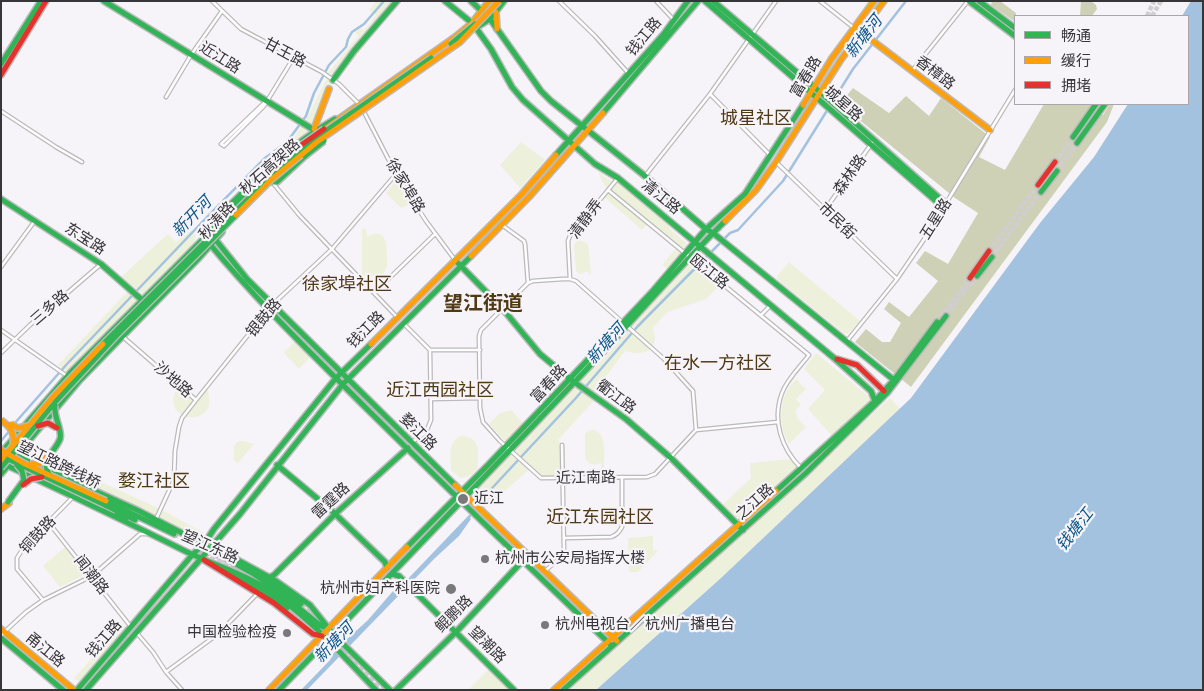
<!DOCTYPE html>
<meta charset="utf-8">
<style>
body{margin:0}
#map{position:relative;width:1204px;height:691px;overflow:hidden;background:#f6f4f8;font-family:Cabin,"Noto Sans SC",sans-serif}
canvas{display:block}
.frame{position:absolute;inset:0;border:2px solid #363537;pointer-events:none}
.legend{position:absolute;left:1014px;top:15px;width:175px;height:90px;box-sizing:border-box;background:#f6f3f9;border:1px solid #a9a7ab;margin:0;padding:6px 9px;list-style:none;font-size:15px;color:#363537}
.legend li{display:flex;align-items:center;gap:10px;height:25px}
.legend b{width:25px;border:1px solid #a9a7ab}
</style>
<div id="map">
<canvas width="1204" height="691"></canvas>
<div class="frame"></div>
<ul class="legend">
<li><b style="height:6px;background:#30b455"></b>畅通</li>
<li><b style="height:6px;background:#ff9f0a"></b>缓行</li>
<li><b style="height:6px;background:#e5322d"></b>拥堵</li>
</ul>
</div>
<script>
const ctx = document.querySelector('canvas').getContext('2d');
ctx.lineJoin = 'round';
function paint(path, color) {
  ctx.fillStyle = color;
  ctx.fill(path, 'evenodd');
}
function trace(path, color, width, dash) {
  ctx.strokeStyle = color;
  ctx.lineWidth = width;
  ctx.lineCap = dash ? 'butt' : 'round';
  ctx.setLineDash(dash || []);
  ctx.stroke(path);
}
function label(font, color, halo, rows, align = 'center') {
  ctx.font = font + ' Cabin,"Noto Sans SC",sans-serif';
  ctx.lineWidth = 4.5;
  ctx.setLineDash([]);
  ctx.textBaseline = 'middle';
  ctx.strokeStyle = halo;
  ctx.fillStyle = color;
  for (const [text, x, y, turn = 0] of rows) {
    ctx.save();
    ctx.translate(x, y);
    ctx.rotate((+turn || 0) * Math.PI / 180);
    ctx.textAlign = isNaN(turn) ? turn : align;
    if (halo) ctx.strokeText(text, 0, 0);
    ctx.fillText(text, 0, 0);
    ctx.restore();
  }
}
paint(new Path2D(`
 M376 1H400L338 79 328 73 358 36 355 33 360 28 364 30 376 15 369 10Z
 M327 78 333 82 304 143 270 174 262 166 289 145 308 116Z
 M521 142 545 160 520 188 500 165Z
 M598 171 606 178 619 183 670 226 669 228 687 244 681 250 686 254 670 271 662 265 677 247 648 223 642 230 603 196 608 190 602 181Z
 M397 180 410 204 401 208 386 193Z
 M362 229H366L367 237C383 227 387 240 387 255 387 260 388 266 385 271 382 276 376 277 370 276L366 272 365 278H362Z
 M191 230 196 236 194 244 143 294C136 287 128 284 121 277L168 234 176 242Z
 M577 241H582L588 244 591 274 589 275 588 271 580 274 576 271 574 245Z
 M689 259 721 284 706 299 667 312 653 328C660 350 645 357 625 351L593 394 597 397 558 440 565 446V479H544L531 468 483 510 469 497 577 383Z
 M789 262 860 321 848 334 844 333 778 280 777 276Z
 M129 290 140 298 69 374 58 365Z
 M295 341 310 357 299 369 284 353Z
 M816 353 872 399 832 436 808 409 825 390 804 369Z
 M797 378 800 384 806 389 796 399 801 405 795 411 798 419 806 427 789 444C781 432 779 412 784 398 786 390 792 384 797 378Z
 M179 385 196 399 206 387C226 430 153 425 179 385Z
 M890 398 900 409 721 578 596 690H565Z
 M511 410 524 424 506 442 489 424 500 413Z
 M594 430C609 436 603 460 604 472H601V462C595 467 589 464 585 459V434L589 431Z
 M460 436C481 436 478 452 478 468 472 475 469 477 460 478L451 470C451 457 447 443 460 436Z
 M242 441 254 444 238 463 234 460V447L237 442Z
 M792 459 801 468 738 524 720 507 751 478 750 463Z
 M60 463 160 509 204 533 199 539 156 517 57 471Z
 M653 536V551L655 550 658 551 638 572H629L628 538Z
 M65 547 86 574 60 587 43 566Z
 M123 623 126 629 124 631 82 680 77 681 74 678Z
 M490 668 511 690H468Z`), '#edf0da');
paint(new Path2D(`
 M992 1H1000L1016 13 1015 22 991 5Z
 M1081 1H1091L1096 5 1097 9 1092 16H1080Z
 M853 88 889 113 906 96 929 116 941 98 990 137 979 157 1005 170 1044 104H1089L1103 115 1110 104H1114L1107 122 911 387 855 342 866 329 882 342H890L901 323 884 309 889 302 909 317 938 281 916 263 925 251 948 264 978 213 955 198 840 104Z`), '#ced1b5');
paint(new Path2D(`
 M1191 1H1203V690H596L721 578 911 398 1040 223 1094 157 1128 104H1188V16H1182Z
 M468 516 471 519 459 536 435 558 307 690H301L330 660 333 654 346 640 368 620 393 591 403 584Z`), '#a3c2df');
trace(new Path2D(`
 M14 424 67 364 207 217 265 158 287 142 306 116 314 93 329 65 346 47 348 39 352 32 364 24 384 1
 M1 441 11 429
 M467 520 481 500 575 399 638 326 730 233 738 230 783 181 853 69 906 1`), '#a3c2df', 2.5);
trace(new Path2D(`
 M1147 16 1154 1
 M1152 16 1161 1
 M1055 162 1073 137
 M1057 171 1077 143
 M989 251 1038 185
 M992 257 1041 192
 M946 316 977 276
 M937 322 970 278`), '#d0ced1', 4.5, [4.5, 2]);
trace(new Path2D(`
 M174 534 229 563
 M197 550 238 571
 M301 604 323 622
 M287 608 328 644
 M323 629 384 690
 M333 631 348 647`), '#d0ced1', 5, [5, 2.5]);
const street = new Path2D(`
 M212 1 241 29 322 72 339 84 359 104
 M559 1 595 36 629 74
 M656 1 674 20
 M820 1 854 28
 M912 71 968 1
 M710 94 771 156
 M166 97 191 55 222 11
 M363 110 396 174 426 221 455 260
 M1 111 56 147 82 162
 M224 146 264 106 294 57
 M224 146 221 144 265 102
 M776 162 897 279
 M645 176 710 94 776 1
 M272 182 300 216 397 317
 M608 190 809 355C800 367 787 379 782 393 772 420 781 448 801 468
 M825 210 874 140
 M502 225 524 241 525 244 528 283
 M1 267 34 222
 M563 279H570L576 281 663 358 693 391 696 430 655 474 647 477 541 478 500 441 483 422 480 408 479 336 481 330 528 283 533 281Z
 M570 279 568 241 570 236 618 178
 M374 293 435 234
 M761 315 770 306
 M403 323 430 350
 M1 330 67 376
 M122 336 196 400 182 418 179 427 175 451 174 480 156 519
 M847 341 897 279 923 241 1015 90
 M430 350H480
 M1 353 30 325 101 264
 M431 399 480 398
 M196 400 273 304 332 249 396 174
 M696 430 778 422
 M411 443 426 432 431 420 430 350
 M49 523 131 627
 M564 538 611 537C617 535 619 532 622 527V477
 M544 572 561 557 564 550 562 445
 M43 600 17 569V558L24 547 74 496
 M136 632 153 652 166 672 182 690
 M1 635 26 612 43 600 92 576 140 534H148
 M166 672 218 634 257 594`);
const fast = new Path2D(`
 M104 1 314 130
 M445 1 472 23
 M471 1 490 19 541 91 551 101 645 176 706 229 713 233 894 380
 M705 1 943 207
 M713 1 827 98 946 204
 M969 1 1015 36
 M979 1 1015 28
 M479 26 490 19 504 1
 M476 28 491 49 512 87 523 100 595 164 618 178 834 358 871 391 875 401
 M1 64 41 1
 M333 80 354 51 397 1
 M603 113 698 1
 M1073 137 1096 104
 M1077 143 1105 104
 M556 155 663 35 688 1
 M272 182H277L305 156
 M1041 192 1057 171
 M1 199 101 264 142 300
 M227 215 252 187
 M209 232 213 222C251 184 288 146 335 119
 M215 239 247 279 455 485
 M209 243C257 301 312 354 365 407 447 488 529 567 612 646
 M455 260 502 308 540 354 570 379 626 419 671 458 743 530
 M977 276 992 257
 M1 453 71 372 229 213
 M14 454 139 511 180 532 252 573 274 588 321 626 328 629
 M6 465C66 493 125 521 185 551 211 564 239 572 264 587 307 614 341 654 376 690
 M277 465 331 510 385 562 387 568
 M1 474 80 380 197 260 222 232
 M776 491 875 401 894 380 937 322
 M106 501 174 534
 M105 505 135 520
 M117 514 126 521
 M407 547 488 465 652 292 706 229 745 194 803 105
 M213 550 221 551 276 581 310 605 334 635 390 690
 M226 569 260 589 287 608
 M252 573 271 582 301 604
 M392 574 399 576 514 690
 M270 577 274 575 335 514 408 448
 M1 638 63 690
 M77 690 193 554 204 544 214 529 336 378 371 344
 M86 690 240 514 343 384 471 256
 M279 690C382 584 484 478 586 370 632 321 677 269 725 221
 M396 690 456 632 528 555
 M563 690 806 473 887 393 946 316`);
const slow = new Path2D(`
 M496 12 497 29
 M865 28V35L990 130
 M803 105 832 58 874 1
 M314 129 329 89
 M323 130 455 37 472 23 489 1
 M725 221 756 190 776 162 840 61 884 1
 M471 256 529 197 603 113
 M371 344 522 194 556 155
 M455 485 617 641
 M1 509 9 503
 M1 629 74 690
 M269 690 407 547
 M554 690 776 491`);
const jam = new Path2D(`
 M1 75 46 1
 M1038 185 1055 162
 M970 278 989 251
 M837 359 857 365 884 391
 M204 560 274 603 313 634 322 636`);
trace(street, '#bab9bb', 5);
trace(fast, '#bab9bb', 8);
trace(slow, '#bab9bb', 8);
trace(jam, '#bab9bb', 8);
trace(street, '#fefdfe', 2.5);
trace(fast, '#30b455', 5);
trace(slow, '#ff9f0a', 5);
trace(jam, '#e5322d', 5);
const fastBridge = new Path2D(`
 M451 44 475 24
 M305 156 324 141
 M103 344 270 177 314 139 431 58
 M6 458 105 505
 M1 468 56 401 116 336 236 215
 M49 474C40 460 55 452 60 439 63 430 53 417 55 405
 M8 502 24 480 22 471 17 465`);
const slowBridge = new Path2D(`
 M236 215 272 179 317 142 460 42 499 1
 M1 420C10 427 15 432 13 444
 M11 424 18 428 28 426
 M1 450 25 464 106 501
 M1 460 52 398 103 344
 M30 464H39L47 457`);
const jamBridge = new Path2D(`
 M252 187 287 155 324 129
 M38 426 48 423 57 428
 M23 485 31 479 42 477`);
trace(fastBridge, '#bab9bb', 8, []);
trace(slowBridge, '#bab9bb', 8, []);
trace(jamBridge, '#bab9bb', 8, []);
trace(fastBridge, '#30b455', 5);
trace(slowBridge, '#ff9f0a', 5);
trace(jamBridge, '#e5322d', 5);
for (const [x, y, r, color] of [
 [463,499,6,"#79787b"],
 [485,559,5,"#79787b"],
 [451,589,6,"#79787b"],
 [545,625,5,"#79787b"],
 [287,633,5,"#79787b"]
]) {
  const dot = new Path2D();
  dot.arc(x, y, r, 0, 2 * Math.PI);
  ctx.fillStyle = color;
  ctx.fill(dot);
  trace(dot, '#f6f3f9', 2);
}
label('15px', '#363537', '#f6f3f9', [
 ["钱江路",644,37,-50],
 ["甘王路",285,53,28],
 ["近江路",220,58,32],
 ["香樟路",935,73,37],
 ["富春路",806,77,-59],
 ["城星路",843,104,41],
 ["秋石高架路",270,167,-42],
 ["森林路",850,175,-55],
 ["徐家埠路",405,186,59],
 ["清江路",661,197,39],
 ["清静弄",586,219,-53],
 ["五星路",936,219,-58],
 ["秋涛路",217,221,-48],
 ["市民街",837,221,44],
 ["东宝路",85,239,33],
 ["瓯江路",709,272,39],
 ["三多路",50,308,-41],
 ["银鼓路",264,318,-50],
 ["钱江路",366,330,-45],
 ["沙地路",173,380,41],
 ["富春路",549,384,-47],
 ["衢江路",616,397,37],
 ["婺江路",418,432,45],
 ["望江路跨线桥",59,465,26],
 ["近江南路",586,478,-1],
 ["雷霆路",331,501,-43],
 ["之江路",755,502,-42],
 ["铜鼓路",38,535,-47],
 ["望江东路",210,547,24],
 ["闻潮路",91,575,52],
 ["鲲鹏路",454,614,-45],
 ["钱江路",104,639,-49],
 ["望潮路",487,645,45],
 ["甬江路",45,650,39]
]);
label('15px', '#363537', '#f6f3f9', [
 ["近江",474,499],
 ["杭州市公安局指挥大楼",495,559],
 ["杭州市妇产科医院",440,589,"right"],
 ["杭州电视台／杭州广播电台",555,625],
 ["中国检验检疫",277,633,"right"]
], 'left');
label('italic 16px', '#0c5687', '#f6f3f9', [
 ["新塘河",864,37,-52],
 ["新开河",192,217,-46],
 ["新塘河",606,344,-48],
 ["钱塘江",1075,530,-52],
 ["新塘河",334,643,-46]
]);
label('18px', '#503a15', '#f6f3f9', [
 ["城星社区",756,119],
 ["徐家埠社区",347,285],
 ["在水一方社区",718,364],
 ["近江西园社区",440,391],
 ["婺江社区",154,482],
 ["近江东园社区",600,518]
]);
label('bold 20px', '#503a15', '#f6f3f9', [
 ["望江街道",483,304]
]);
</script>
